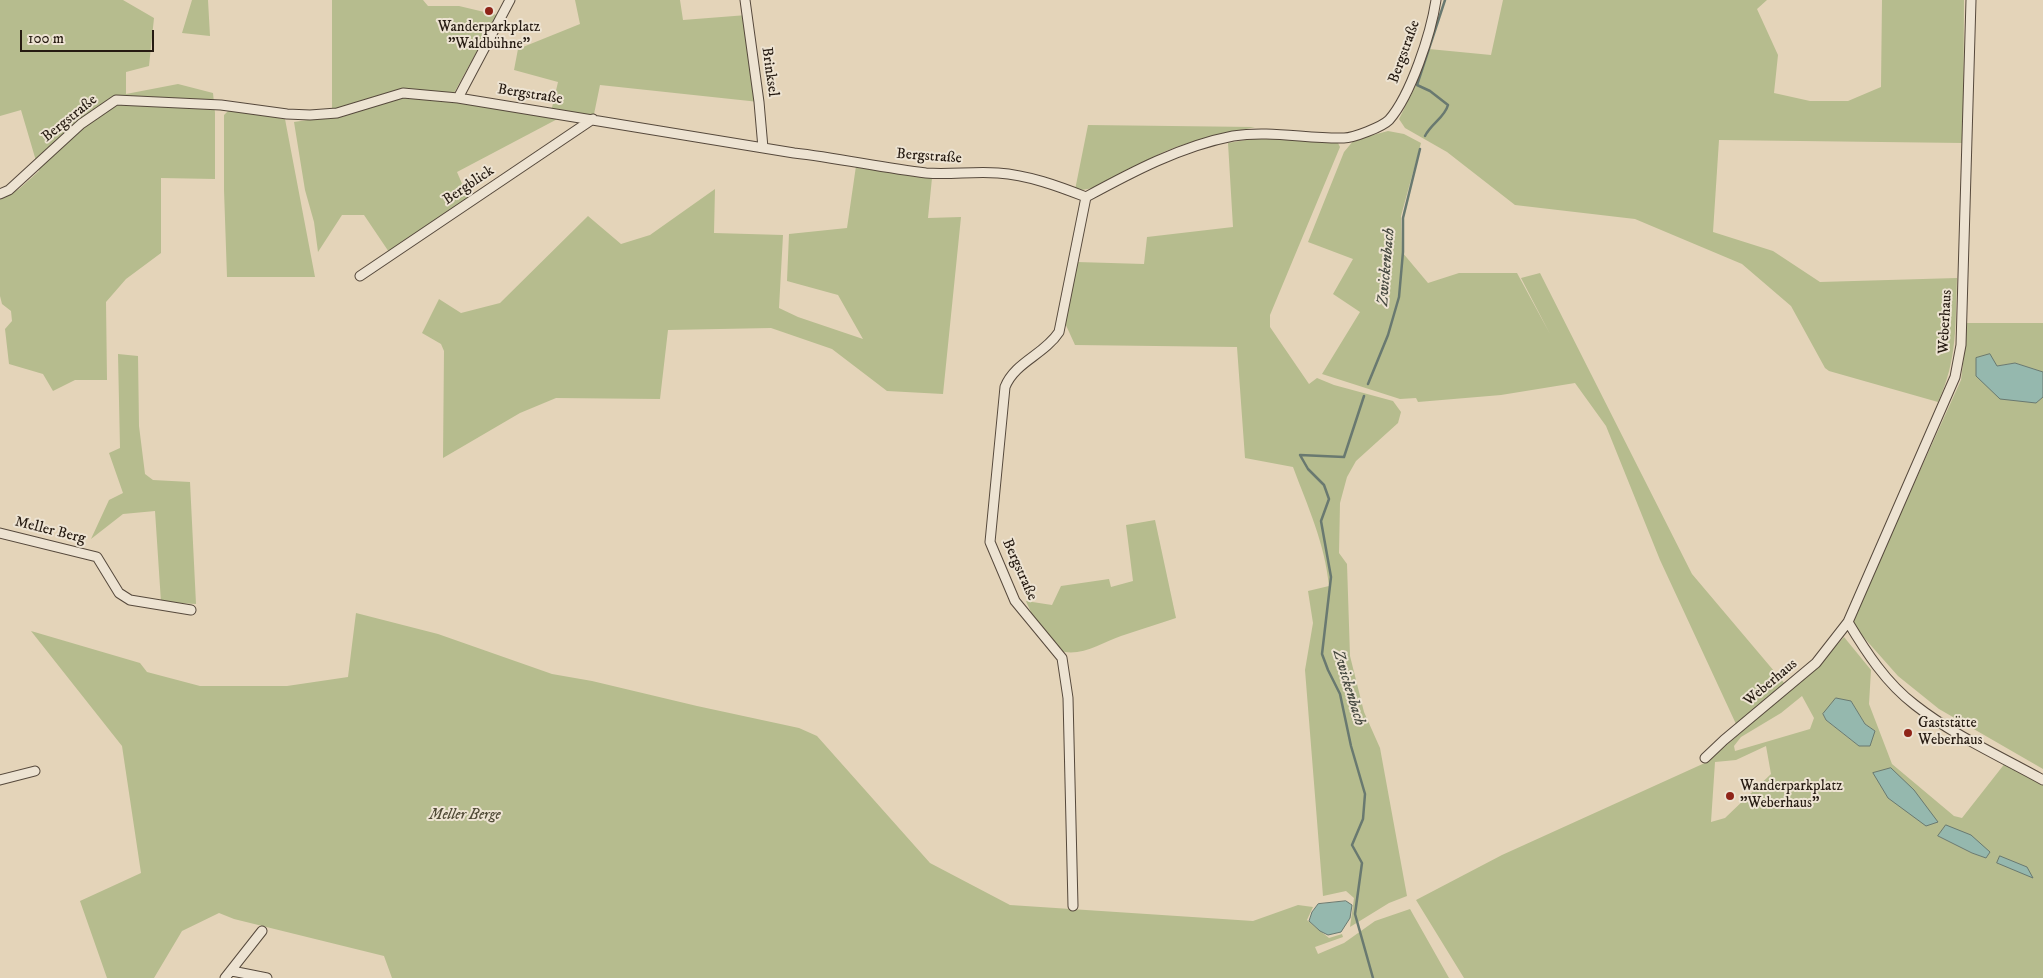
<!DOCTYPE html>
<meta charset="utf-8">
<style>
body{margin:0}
#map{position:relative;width:2043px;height:978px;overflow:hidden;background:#e4d4b9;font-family:"IM FELL DW Pica",serif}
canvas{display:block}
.scale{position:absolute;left:20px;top:30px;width:134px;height:22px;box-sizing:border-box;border:2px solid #261b12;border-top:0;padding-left:6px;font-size:15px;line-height:18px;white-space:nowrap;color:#261b12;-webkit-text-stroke:4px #ede3d2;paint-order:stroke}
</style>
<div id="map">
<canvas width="2043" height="978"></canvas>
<div class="scale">100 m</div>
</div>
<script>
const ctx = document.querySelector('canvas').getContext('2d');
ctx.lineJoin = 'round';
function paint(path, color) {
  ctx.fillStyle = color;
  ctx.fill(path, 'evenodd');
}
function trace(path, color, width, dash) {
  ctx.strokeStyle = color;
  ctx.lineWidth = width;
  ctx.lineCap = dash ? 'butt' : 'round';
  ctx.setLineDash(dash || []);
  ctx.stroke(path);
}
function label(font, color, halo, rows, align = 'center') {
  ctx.font = font + ' "IM FELL DW Pica",serif';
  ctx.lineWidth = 4;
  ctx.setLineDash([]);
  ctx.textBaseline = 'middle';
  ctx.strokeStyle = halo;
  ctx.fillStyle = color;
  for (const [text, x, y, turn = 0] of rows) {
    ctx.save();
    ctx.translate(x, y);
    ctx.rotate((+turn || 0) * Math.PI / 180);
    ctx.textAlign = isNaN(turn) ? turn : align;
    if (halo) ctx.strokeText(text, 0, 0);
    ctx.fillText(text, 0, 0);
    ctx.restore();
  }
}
paint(new Path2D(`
 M0 0H123L154 18 149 66 126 72V94L178 84 213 93 215 113V179L161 178V253L126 279 106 302 107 380H75L53 391 43 374 9 364 5 329 12 321 11 311 2 304 0 296V199L19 189 39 171 21 110 0 116Z
 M192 0H208L210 36 182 33Z
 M332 0H423L428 6H459L497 15 454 93 452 102 551 112 558 82 514 70 518 49 580 24 575 0H680L683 20 747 15 759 102 600 85 593 119 565 115 457 172 469 200 391 255 364 215H342L318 252 314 222 305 190 294 122 334 116 332 108Z
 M1503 0H1767L1757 9 1778 55 1774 93 1810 101H1848L1881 87 1882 0H1964L1963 143 1719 140 1713 232 1773 251 1820 282 1957 278C1955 324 1958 359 1938 402L1829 371 1825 368 1791 306 1742 264 1635 219 1515 205 1447 152 1405 128 1399 119 1416 85 1429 49 1491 55Z
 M229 110 285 119 315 277H227L224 190V115Z
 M1088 125 1255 127C1225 134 1195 139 1166 151 1139 162 1105 192 1075 190Z
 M1388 131 1404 134 1421 143 1401 216 1402 252 1428 283 1459 273H1517L1550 334 1521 278 1540 273 1692 574 1785 684 1736 724 1660 560 1606 426 1575 383 1501 395 1418 402 1416 398 1400 399 1322 374 1360 312 1333 294 1353 259 1308 242 1344 152 1354 140Z
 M1263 137 1337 141 1340 147 1270 315V327L1309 384 1317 378 1334 385 1393 401 1401 412 1398 423 1356 461 1347 477 1340 503 1339 553 1347 564 1350 656 1364 712 1380 748 1407 896 1389 903 1350 927 1354 898 1346 891 1323 896 1305 670 1313 623 1308 591 1329 586C1325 544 1308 507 1293 467L1245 458 1237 347 1075 345 1065 323 1077 262 1144 264 1147 237 1233 227 1228 143Z
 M856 166 932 178 928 218 961 217 943 394 887 391 832 349 771 328 668 330 660 399 556 398 520 413 443 458 444 351 441 344 422 333 439 299 461 313 500 303 588 216 621 244 650 235 715 189 714 233 783 235 779 308 798 317 863 339 838 295 787 281 789 234 847 228Z
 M1964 323H2043V372L2015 363 1996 366 1976 358 2036 403 2043 397V769L1939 709 1898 676 1851 623 1961 380 1965 347Z
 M118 354 138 356 139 426 145 474 153 480 190 482 196 604 161 602 155 511 123 514 91 539 109 500 123 493 109 453 120 448Z
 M1155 520 1176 618C1158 624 1139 630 1121 636 1104 642 1084 655 1065 652 1050 650 1031 614 1026 601L1052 605 1061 586 1109 579 1111 587 1133 581 1126 525Z
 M356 613 438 634 552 674 592 681 697 706 799 728 817 736 930 863 1010 905 1253 921 1298 905 1313 907 1307 920 1329 938 1342 934 1343 937 1315 947 1318 954 1344 943 1375 921 1410 909 1449 978H392L384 956 234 919 219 913 182 931 154 978H107L80 901 141 873 122 746 31 631 140 663 147 672 200 686H287L348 677Z
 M1844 637 1871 670 1869 704 1892 764 1954 816 1962 818 2006 762 2043 784V978H1464L1416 900 1502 855 1707 762 1819 665ZM1802 696 1814 718 1810 729 1735 751 1734 746 1741 737 1781 713ZM1851 701 1865 724 1875 731 1859 746 1826 720 1823 714ZM1766 746 1771 774 1725 818 1711 822 1715 762 1736 760ZM1938 836 1990 852 1986 858 1972 853Z`), '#b6bc8e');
const water = new Path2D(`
 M1990 354 1997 366 2015 363 2043 372V397L2036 403 2000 399 1976 376V358Z
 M1836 698 1851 701 1865 724 1875 731 1870 746H1859L1826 720 1823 714Z
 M1891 768 1914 790 1938 822 1926 826 1888 798 1873 773Z
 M1946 825 1971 835 1990 852 1986 858 1972 853 1938 836Z
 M2000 856 2027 867 2033 878 1997 863Z
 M1346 901 1352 905 1350 918 1341 932 1328 935 1320 931 1309 921 1312 912 1318 904Z`);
paint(water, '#95b8ae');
trace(water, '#697970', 1);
trace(new Path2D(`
 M1425 136C1431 124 1445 117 1448 105L1430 91 1417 85 1445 0
 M1368 384 1388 335 1399 297 1403 252V218L1420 149
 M1364 396 1344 457 1300 455 1308 469 1324 485 1329 499 1321 521 1331 577 1322 654 1328 670 1340 694 1351 746 1365 794 1363 819 1352 845 1362 863 1355 914 1373 978`), '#697970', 2.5);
const minor = new Path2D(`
 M745 0 759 102 763 148
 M458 98 510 0
 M0 194 9 190 81 124 116 100 221 105 287 114 310 115 337 113 403 93 458 98 794 153C839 158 882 168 926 173 950 175 974 171 998 173 1028 175 1058 186 1086 197 1132 172 1181 146 1233 136 1270 130 1307 139 1344 138 1353 138 1382 127 1389 120 1411 95 1431 33 1436 0
 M360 276 593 119
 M0 533 97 557 119 593 130 600 191 610
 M1848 622C1866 652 1886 683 1915 705 1953 735 2000 756 2043 780
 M1705 758 1724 740 1816 663 1848 622 1955 377 1961 345 1971 0
 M0 780 35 771
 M1073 906 1068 698 1062 658 1015 601 990 542 1005 387C1015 362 1044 355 1059 332L1086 197
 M232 971 267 978
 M225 978 262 931`);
trace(minor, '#56493c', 11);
trace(minor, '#ede3d2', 9);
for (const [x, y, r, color] of [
 [489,11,5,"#8f2418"],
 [1908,733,5,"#8f2418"],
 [1730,796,5,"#8f2418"]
]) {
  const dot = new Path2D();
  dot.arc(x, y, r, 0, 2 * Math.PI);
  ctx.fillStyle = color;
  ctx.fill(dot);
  trace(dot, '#ede3d2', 2);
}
label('15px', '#261b12', '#ede3d2', [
 ["Wanderparkplatz",489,28,"center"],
 ["\"Waldbühne\"",489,45,"center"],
 ["Gaststätte",1918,724],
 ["Weberhaus",1918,741],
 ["Wanderparkplatz",1740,787],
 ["\"Weberhaus\"",1740,804]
], 'left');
label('15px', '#261b12', '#ede3d2', [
 ["Bergstraße",1405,52,-70],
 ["Brinksel",769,72,82],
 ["Bergstraße",530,95,9],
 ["Bergstraße",70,119,-39],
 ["Bergstraße",929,157,4],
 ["Bergblick",469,186,-34],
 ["Weberhaus",1946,322,-87],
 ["Meller Berg",50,531,14],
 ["Bergstraße",1019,570,66],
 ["Weberhaus",1771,683,-40]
]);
label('italic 15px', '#514b37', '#ede3d2', [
 ["Meller Berge",465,816]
]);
label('italic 16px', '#474a41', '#ede3d2', [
 ["Zwickenbach",1387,267,-85],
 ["Zwickenbach",1348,688,73]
]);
</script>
